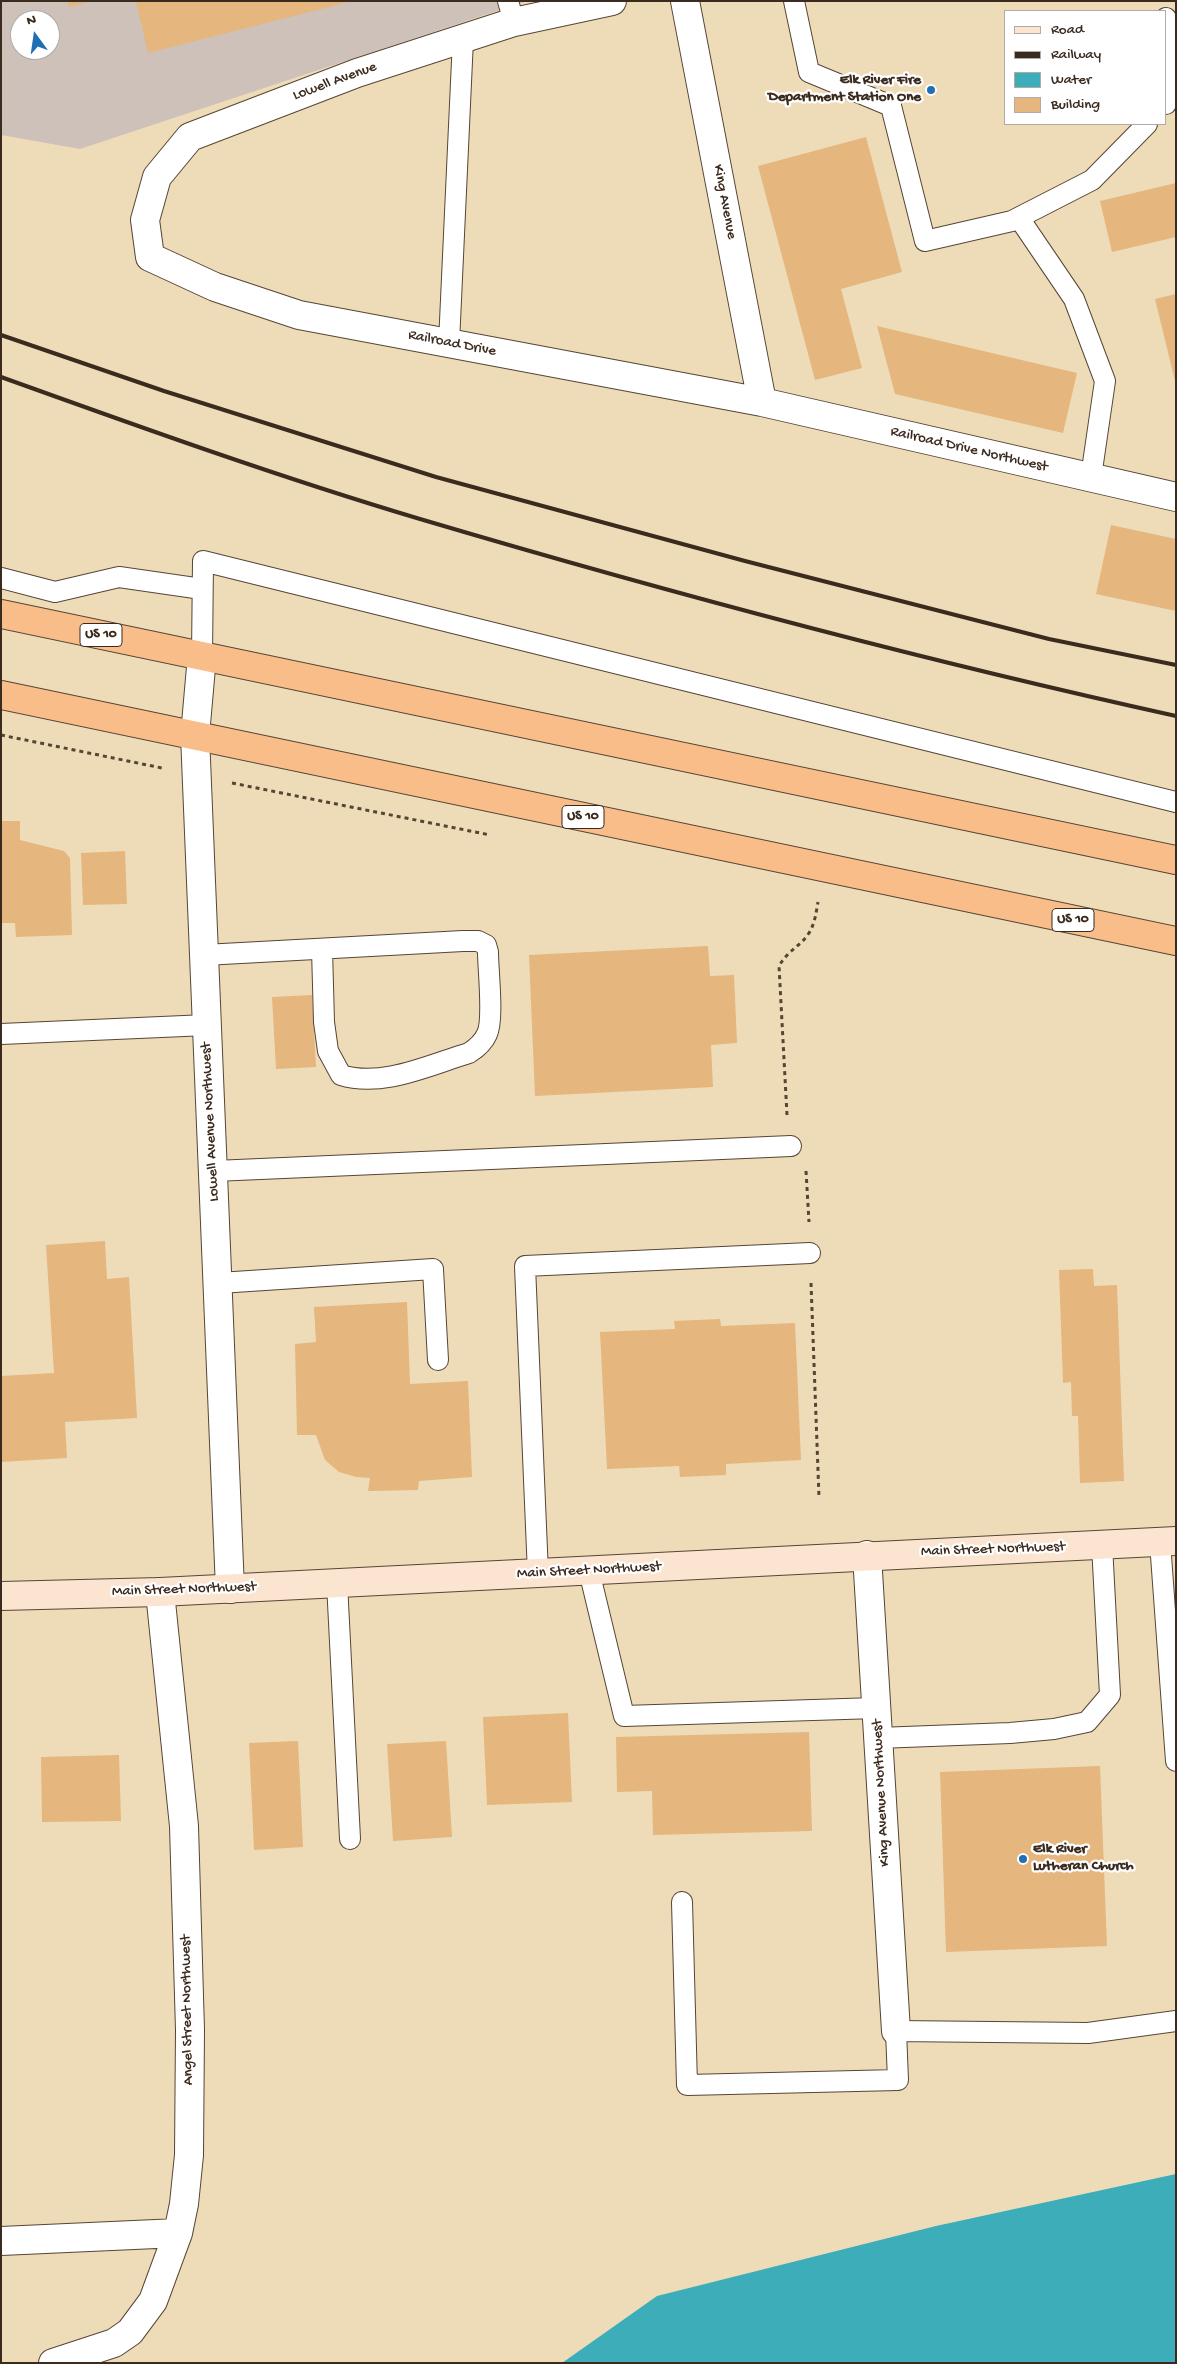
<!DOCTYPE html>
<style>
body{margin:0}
#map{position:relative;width:1177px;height:2364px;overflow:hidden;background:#eedcb9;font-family:"Gochi Hand",sans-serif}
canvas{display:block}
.frame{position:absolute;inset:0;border:2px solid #3b2a1e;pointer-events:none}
.legend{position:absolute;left:1004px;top:10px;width:162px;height:115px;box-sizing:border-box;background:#fff;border:1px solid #b1aaa5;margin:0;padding:6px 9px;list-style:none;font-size:15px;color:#3b2a1e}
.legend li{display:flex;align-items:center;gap:10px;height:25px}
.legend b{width:25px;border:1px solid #b1aaa5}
.north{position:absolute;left:10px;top:10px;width:50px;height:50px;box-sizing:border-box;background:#fff;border:1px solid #b1aaa5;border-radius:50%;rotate:346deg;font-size:14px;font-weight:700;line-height:20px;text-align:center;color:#3b2a1e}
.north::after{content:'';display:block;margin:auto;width:18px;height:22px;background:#1f6fb2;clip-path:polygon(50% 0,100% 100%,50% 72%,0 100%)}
</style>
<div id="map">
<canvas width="1177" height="2364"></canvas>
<div class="frame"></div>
<ul class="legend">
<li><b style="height:6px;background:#fce5d0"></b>Road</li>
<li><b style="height:6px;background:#3b2a1e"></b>Railway</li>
<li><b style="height:14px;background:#3dadb9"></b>Water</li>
<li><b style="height:14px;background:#e5b67e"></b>Building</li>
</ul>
<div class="north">N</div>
</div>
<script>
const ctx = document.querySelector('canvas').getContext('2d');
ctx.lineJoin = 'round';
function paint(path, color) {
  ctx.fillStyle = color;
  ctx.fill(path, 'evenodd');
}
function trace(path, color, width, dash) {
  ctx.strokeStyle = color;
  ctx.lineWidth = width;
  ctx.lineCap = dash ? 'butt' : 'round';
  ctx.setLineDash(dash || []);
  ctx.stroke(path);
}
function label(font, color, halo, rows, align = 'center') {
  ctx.font = font + ' "Gochi Hand",sans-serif';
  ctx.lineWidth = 4.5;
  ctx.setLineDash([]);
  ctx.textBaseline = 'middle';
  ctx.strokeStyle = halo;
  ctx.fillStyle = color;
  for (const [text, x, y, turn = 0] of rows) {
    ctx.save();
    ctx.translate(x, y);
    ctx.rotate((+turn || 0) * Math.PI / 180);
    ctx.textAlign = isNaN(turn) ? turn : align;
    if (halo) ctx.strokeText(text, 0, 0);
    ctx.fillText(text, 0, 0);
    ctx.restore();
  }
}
paint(new Path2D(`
 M1 1H527L80 149 1 135ZM20 20H50V50H20Z`), '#cec1ba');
paint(new Path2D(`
 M1176 2174V2363H562L657 2296 936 2226Z`), '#3dadb9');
paint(new Path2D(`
 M67 1H88V2L69 7Z
 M136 1H349V2L148 53Z
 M866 137 902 272 841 289 862 368 815 380 758 166Z
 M1176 183V237L1112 252 1100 201Z
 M1176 294V381H1175L1155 299Z
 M877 326 1077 373 1063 433 895 394Z
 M1111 525 1176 539V611L1096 594Z
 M1 821H20V840L64 851 70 858 72 935 16 937 15 923H1Z
 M125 851 127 904 83 905 81 853Z
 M708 946 710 976 734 975 737 1043 711 1045 713 1087 535 1096 529 955Z
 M312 995 316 1067 276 1069 272 997Z
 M105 1241 107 1279 129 1277 137 1418 65 1422 67 1458 1 1462V1376L54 1373 46 1245Z
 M1093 1269 1094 1286 1117 1285 1124 1481 1080 1483 1078 1416H1072L1071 1382 1063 1383 1059 1270Z
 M407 1302 410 1384 468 1381 472 1477 419 1481 418 1490 368 1491 370 1478 356 1477 339 1472 325 1460 316 1435H297L295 1344 316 1342 314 1307Z
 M720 1319 721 1326 795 1323 801 1460 726 1464V1475L680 1477 679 1466 607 1469 600 1332 675 1329 674 1321Z
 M568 1713 572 1802 487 1805 483 1717Z
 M809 1732 812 1831 653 1835 652 1791 617 1792 616 1737Z
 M298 1741 303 1847 254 1850 249 1743Z
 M446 1741 452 1837 393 1841 387 1744Z
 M119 1755 121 1821 42 1822 41 1757Z
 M1100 1766 1107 1946 946 1952 940 1772Z`), '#e5b67e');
const lane = new Path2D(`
 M508 1 514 22
 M794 1 809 72 891 106 925 241 1012 221 1092 180 1147 124
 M1166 18 1170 34 1166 104
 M1019 218 1074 299 1105 381 1091 477
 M449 343 463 39
 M1 578 55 592 119 577 202 589
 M202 656 203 561 1176 802
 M204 955 463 941H478L486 945 488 952C488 971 494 1019 487 1034 483 1043 477 1048 469 1053 429 1065 382 1088 341 1075L328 1051 324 1022 322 949
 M1 1034 207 1025
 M214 1171 791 1146
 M219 1283 433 1269 438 1360
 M1160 1542 1176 1761
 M589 1571 624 1716 876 1708
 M538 1574 525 1266 810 1253
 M337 1583 350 1839
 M878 1738 1010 1733 1054 1729 1087 1722 1110 1695 1102 1545
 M682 1902 687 2085 898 2080 896 2031 1088 2033 1176 2021`);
const street = new Path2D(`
 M612 1 514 22 357 73 190 137 157 177 145 220 150 257 215 287 299 315 762 402 1176 497
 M685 1 762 402
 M202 656 195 735 230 1589
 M867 1555 896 2031
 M1 2241 178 2233
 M53 2363 114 2343 130 2332 153 2301 178 2233 184 2204 189 2155 190 2030 184 1826 160 1592`);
const secondary = new Path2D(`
 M1 1596 160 1592 1176 1541`);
const highway = new Path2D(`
 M1 614 1176 860
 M1 695 1176 941`);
trace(lane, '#564535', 22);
trace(street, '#564535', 30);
trace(secondary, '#564535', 30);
trace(highway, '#564535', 30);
trace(new Path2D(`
 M1 735 162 768
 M232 783 490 835
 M787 1115 779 966C788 950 801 946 809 933 815 923 816 913 818 902
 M806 1171 809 1222
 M811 1283 819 1497`), '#564535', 3, [4, 4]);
trace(lane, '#fff', 20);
trace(street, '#fff', 28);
trace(secondary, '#fce5d0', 28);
trace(highway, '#f8bd89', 28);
trace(new Path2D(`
 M1 335 164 391 436 477 745 561 1049 639 1176 665
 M1 377C140 427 279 477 420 519 670 593 922 660 1176 716`), '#3b2a1e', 4);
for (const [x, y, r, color] of [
 [931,90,5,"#1f6fb2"],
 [1023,1859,5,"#1f6fb2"]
]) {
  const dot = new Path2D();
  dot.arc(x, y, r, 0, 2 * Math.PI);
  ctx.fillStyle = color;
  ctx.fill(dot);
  trace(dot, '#fff', 2);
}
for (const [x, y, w] of [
 [101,635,42],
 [583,817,42],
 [1073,920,42]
]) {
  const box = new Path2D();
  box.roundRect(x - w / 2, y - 11.5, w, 23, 4);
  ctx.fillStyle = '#fff';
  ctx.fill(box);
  trace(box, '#3b2a1e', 1);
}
label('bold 14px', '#3b2a1e', null, [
 ["US 10",101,635],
 ["US 10",583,817],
 ["US 10",1073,920]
]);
label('bold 15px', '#3b2a1e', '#fff', [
 ["Elk River Fire",921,81],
 ["Department Station One",921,98],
 ["Elk River",1033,1850,"left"],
 ["Lutheran Church",1033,1867,"left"]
], 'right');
label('15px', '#3b2a1e', '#fff', [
 ["Lowell Avenue",335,82,-20],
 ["King Avenue",724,202,79],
 ["Railroad Drive",452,344,11],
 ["Railroad Drive Northwest",969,450,13],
 ["Lowell Avenue Northwest",211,1122,-93],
 ["Main Street Northwest",993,1550,-2],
 ["Main Street Northwest",589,1571,-3],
 ["Main Street Northwest",184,1590,-2],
 ["King Avenue Northwest",882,1793,-93],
 ["Angel Street Northwest",188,2010,-91]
]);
</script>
